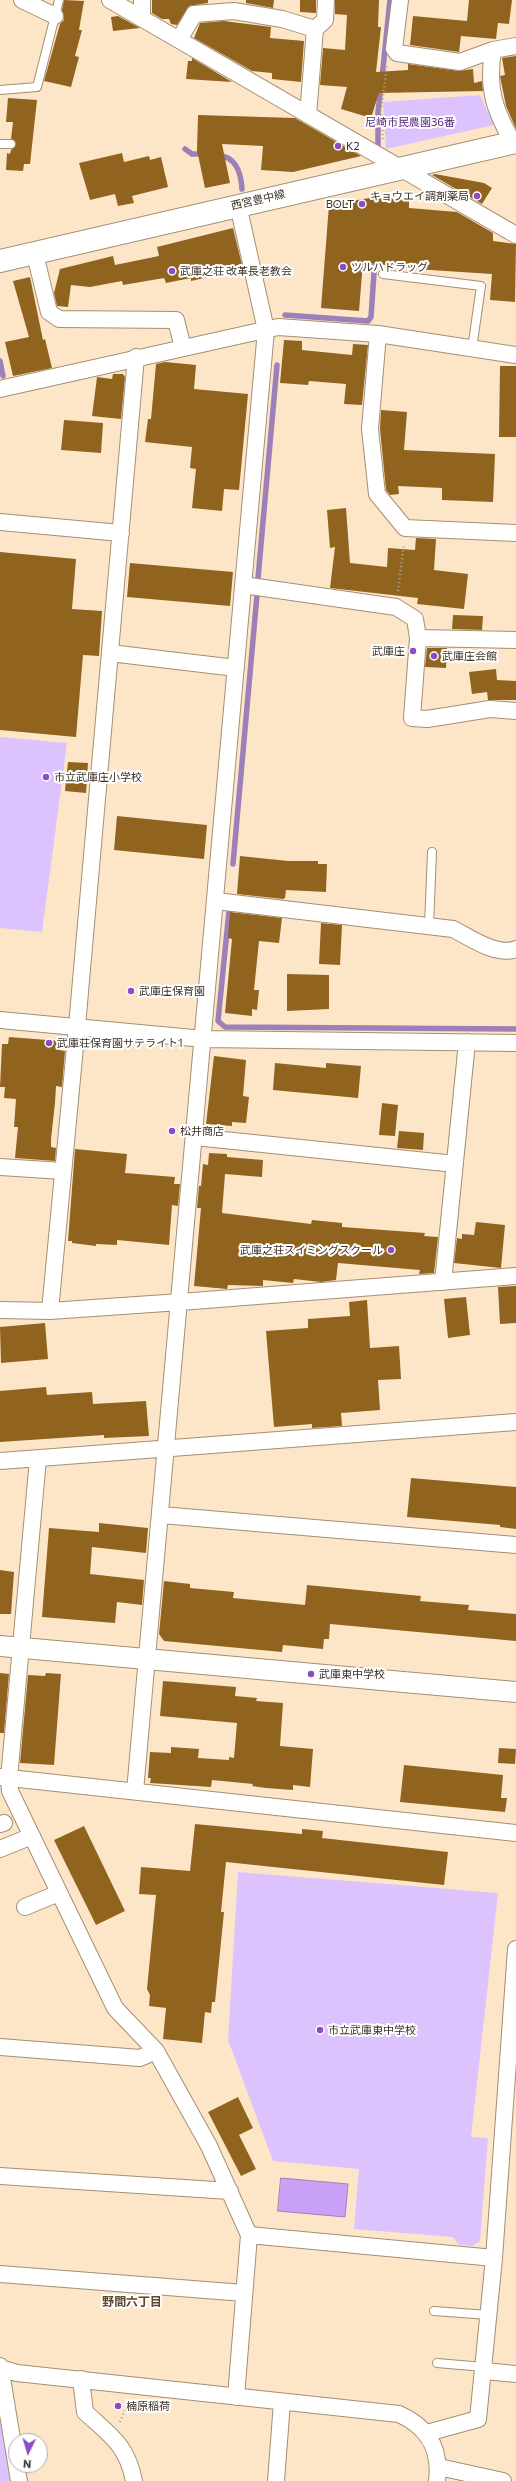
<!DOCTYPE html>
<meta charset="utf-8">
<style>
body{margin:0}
#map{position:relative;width:516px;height:2481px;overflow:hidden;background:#fde6c8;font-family:Commissioner,sans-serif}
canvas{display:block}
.north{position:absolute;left:8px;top:2433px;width:40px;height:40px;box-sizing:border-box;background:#fff;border:1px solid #b1ada9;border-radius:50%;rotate:185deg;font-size:11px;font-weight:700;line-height:16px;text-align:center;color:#3b3227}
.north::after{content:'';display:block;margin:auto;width:14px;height:18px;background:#8b4dc3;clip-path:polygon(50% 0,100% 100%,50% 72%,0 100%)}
</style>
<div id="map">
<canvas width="516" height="2481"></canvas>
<div class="north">N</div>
</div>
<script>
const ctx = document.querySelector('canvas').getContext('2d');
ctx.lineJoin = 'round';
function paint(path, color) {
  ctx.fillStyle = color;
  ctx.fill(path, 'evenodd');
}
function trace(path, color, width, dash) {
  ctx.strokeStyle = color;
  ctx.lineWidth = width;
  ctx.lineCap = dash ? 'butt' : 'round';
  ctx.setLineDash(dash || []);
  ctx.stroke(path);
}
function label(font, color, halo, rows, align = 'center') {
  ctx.font = font + ' Commissioner,"Noto Sans JP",sans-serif';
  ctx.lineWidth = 4;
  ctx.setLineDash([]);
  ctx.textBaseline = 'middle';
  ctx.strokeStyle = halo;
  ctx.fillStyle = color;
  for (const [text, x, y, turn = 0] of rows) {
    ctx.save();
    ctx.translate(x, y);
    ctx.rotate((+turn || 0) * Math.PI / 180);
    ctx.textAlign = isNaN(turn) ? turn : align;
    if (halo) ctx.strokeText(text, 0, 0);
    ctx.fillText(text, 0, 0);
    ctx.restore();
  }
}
paint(new Path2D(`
 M480 95 494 125 386 149 383 102Z
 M0 737 67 743 42 932 0 928Z
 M238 1872 498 1893 471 2137 488 2138 480 2241 472 2246 459 2245 453 2237 354 2229 359 2169 273 2161 228 2040Z
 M0 2401 12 2481H0Z`), '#ddc3fd');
const water = new Path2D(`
 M281 2178 348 2184 345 2217 278 2211Z`);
paint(water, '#c9a1f6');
trace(water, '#9e80b8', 1);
trace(new Path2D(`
 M382 78 390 0
 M378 148V112L381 87
 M185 149 192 154H205
 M218 155C236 157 241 172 242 189
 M285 315 368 321 371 317 375 258
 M0 361 3 376
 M258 578 277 365
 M233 864 257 595
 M229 911 218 1021 225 1027 516 1029`), '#9e80b8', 5.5);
paint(new Path2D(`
 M64 0 84 1 79 30H82L75 56 79 57 71 87 44 81 60 24 64 20 62 10Z
 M152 0H208V3L189 6 177 25 171 24 169 19H162L152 13Z
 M246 0H274L273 8 246 3Z
 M300 0H316V13L300 12Z
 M335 0H379L378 27H381L376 72 408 70V64L459 71 473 69 474 83 482 81 483 91 379 93 371 118 341 109 347 87 320 85 323 48 345 50 347 15 335 14Z
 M469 0H512L509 24 498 23 496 39 461 36 459 52 410 45 413 16 467 21Z
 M118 16 140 28 113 31 111 17Z
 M224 21 271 27 270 38 304 41 301 82 272 79V73L252 71 194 38 200 23Z
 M516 56V129L506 106 500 76 505 75 502 58Z
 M192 58 232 82 186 79 188 61H192Z
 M8 98 37 100 30 164H24L23 171 6 170 7 153 10 154 11 150 16 144 11 139 13 122H6Z
 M198 115 295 118 361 156 293 172 261 170 263 146 222 144 230 183 205 188 197 150Z
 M122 153 124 162 149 156 150 160 161 157 168 187 132 196 134 203 118 206 115 194 90 200 79 163Z
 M435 174 484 183 492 188 482 204 432 175Z
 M375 197 409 200V208L457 212 493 233V241L516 244 515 302 490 300 492 274 415 269 363 262 359 311 321 308 329 205Z
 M233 228 243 269 191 281V278L166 283 164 278 123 285 122 281 90 287 71 285 68 307 57 306 54 293 60 269 113 256 115 265 159 256 157 247Z
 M30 277 43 340 45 339 52 368 13 376 5 342 29 337 13 281Z
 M284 340 302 341V350L352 355 353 344 368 345 362 405 344 404 346 384 309 381 308 385 280 383Z
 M165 362 196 365 194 389 248 394 239 490 224 489 222 511 192 508 196 469 190 468 192 447 145 442 148 419H151L156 364Z
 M500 366H516V437H499Z
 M113 374H123L125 377 121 419 92 416 97 377 112 379Z
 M381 410 407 412 404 450 495 454 493 502 442 500V488L398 486 399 494 390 495 386 490 380 429Z
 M64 420 103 423 101 453 61 450Z
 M346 508 350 563 387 567 388 548 415 550 416 538 436 539 434 570 468 574 464 609 417 604 418 598 330 588 335 547 330 548 327 510Z
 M0 552 76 559 72 609 102 611 99 656 83 655 76 737 0 730Z
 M130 563 233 572 230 606 127 597Z
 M453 615 483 616 482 630 452 629Z
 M427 648H447L446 668 425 667Z
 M496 669 497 680 516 681V700H488L487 692 472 694 469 672Z
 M68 762 88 763 86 793 65 791Z
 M117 816 207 825 204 859 114 850Z
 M240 856 288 861H318V864H327L326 892 286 890 285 898 283 899 237 894Z
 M230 912 282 918 279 943 259 941 254 990H259L257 1010 252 1009V1016L225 1013 232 939 228 938Z
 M321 923 342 925 340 965 319 964Z
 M287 974 329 975V1009L287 1011Z
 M9 1037 60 1041 59 1050 65 1051 62 1087 56 1086 55 1103 51 1139V1147L56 1148 55 1161 15 1158 18 1127H14L16 1099 4 1098 5 1087H0L2 1044H8Z
 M214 1056 246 1060 243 1096 249 1097 246 1123 232 1122V1126L206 1124Z
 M275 1063 326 1068V1063L361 1066 358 1098 273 1090Z
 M382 1103 398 1105 395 1136 379 1135Z
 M399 1131 424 1133 423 1150 397 1148Z
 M75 1149 127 1154 125 1173 175 1177 174 1184H180L178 1206 172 1205 169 1245 117 1240V1245L96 1244V1246L72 1243V1241H68Z
 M209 1153 227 1154V1157L263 1160 262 1177 225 1174 222 1213 311 1224 312 1220 342 1223V1227L425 1233 424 1236 438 1237 434 1273 419 1274 420 1270 338 1263 336 1280 321 1282 294 1279 293 1283 263 1280V1286L228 1285 227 1289 194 1286 201 1208H197L199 1186H201L203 1164 208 1165Z
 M476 1222 505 1225 501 1268 454 1263 457 1238 462 1239V1234L474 1235Z
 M516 1286V1323L500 1324 498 1287Z
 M466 1297 470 1335 448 1338 444 1299Z
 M367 1300 370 1348 399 1346 401 1379 378 1380 380 1410 341 1413 342 1426 312 1428V1424L274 1427 266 1331 308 1328V1319L350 1316 349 1302Z
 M45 1323 48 1359 1 1363 0 1327Z
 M46 1387 47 1395 92 1392 93 1404 146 1401 149 1436 104 1438V1435L0 1442V1391Z
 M411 1478 516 1487V1529L500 1527V1525L407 1517Z
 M99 1523 148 1528 146 1553 92 1547 90 1574 144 1580 142 1605 117 1602 115 1623 42 1617 49 1528 99 1532Z
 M0 1570 14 1572 11 1614H0Z
 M164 1581 190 1584V1588L234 1592 233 1598 305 1605 307 1585 421 1596 420 1601 469 1605 468 1610 516 1614V1641L330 1624 329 1639H324L323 1649 283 1645 282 1652 164 1641 159 1634Z
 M0 1673 9 1674 4 1733H0Z
 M46 1673 61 1674 54 1765 20 1763 28 1675 45 1676Z
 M163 1681 236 1687 235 1696 257 1698 256 1701 283 1703 280 1746 313 1749 310 1787 293 1785V1790L266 1788 252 1786 253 1784 212 1780 211 1787 150 1783 151 1778H148L150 1752 171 1753V1747L199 1749 198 1758 229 1760V1757L234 1758 237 1723 160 1716Z
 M499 1748 516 1749 515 1764 498 1763Z
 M404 1765 503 1775 501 1798H507L505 1812 400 1802Z
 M195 1824 302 1834V1829L323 1831 322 1838 448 1852 444 1885 226 1862 221 1912H224L215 2002H212L211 2013 205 2012 202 2043 163 2039 166 2008 149 2006 150 1995 147 1989 156 1895 139 1894 141 1867 190 1871Z
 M84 1826 125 1911 96 1925 54 1840Z
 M238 2097 253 2128 239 2135 256 2169 241 2176 208 2112Z`), '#90641f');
const service = new Path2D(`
 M0 90 37 87 59 0
 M0 144H11
 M383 274 481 286 472 349
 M429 926 432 852
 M434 2311 488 2315
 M437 2363 484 2367`);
const minor = new Path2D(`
 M22 0 55 16
 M110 0 516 235
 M400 0 394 49 397 53 460 62 493 50 516 46
 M142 18V0
 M179 40 194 14 234 11 282 19 315 29 325 20 326 0
 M493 50C487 89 494 109 513 143
 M308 115 315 29
 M35 254 49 312 59 319 176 320 183 348
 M378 334 370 429 377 494 405 528 516 533
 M0 389 278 327 378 334 516 355
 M0 522 121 533
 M243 585 396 607 415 619 418 638 412 718 427 719 490 709 516 711
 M418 638 516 640
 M110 653 236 668
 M216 901 453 929C469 937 497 957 516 949
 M0 1020 204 1039 516 1043
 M195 1137 455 1164
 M0 1167 63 1171
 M443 1282 467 1042
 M0 1310 50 1311 180 1302 516 1276
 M50 1311 77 1026 136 357
 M38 1459 9 1778 10 1791 115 2008 156 2051 209 2146 249 2235 236 2397
 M0 1461 516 1422
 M161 1515 516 1545
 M0 1777 516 1833
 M135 1791 266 330 238 205
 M0 1824 4 1823
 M0 1849 32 1836
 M25 1907 59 1893
 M0 2047 140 2058 156 2051
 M0 2176 230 2191
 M249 2235 494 2258
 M0 2274 244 2293
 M0 2366 19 2481
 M0 2368 17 2373 399 2414C428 2427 441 2449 437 2481
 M484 2371 516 2374
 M81 2379 85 2412C111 2436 127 2445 134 2481
 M427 2433 478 2419 494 2258 516 1949
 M439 2467 503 2481
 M276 2481 282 2402`);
const tertiary = new Path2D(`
 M0 1646 516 1692`);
const secondary = new Path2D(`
 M0 261 516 142`);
trace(service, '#a48f73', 10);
trace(minor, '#a48f73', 18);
trace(tertiary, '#a48f73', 22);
trace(secondary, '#a48f73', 24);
trace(new Path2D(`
 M383 139 381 111 387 66
 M398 591 404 544
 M120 2422 128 2401`), '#b6a48d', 2.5, [1, 3]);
trace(service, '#fff', 8);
trace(minor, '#fff', 16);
trace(tertiary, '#fff', 20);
trace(secondary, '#fff', 22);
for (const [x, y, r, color] of [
 [338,146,4,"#8b4dc3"],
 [477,196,4,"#8b4dc3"],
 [362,204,4,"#8b4dc3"],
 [343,267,4,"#8b4dc3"],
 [172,271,4,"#8b4dc3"],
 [413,651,4,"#8b4dc3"],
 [434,656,4,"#8b4dc3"],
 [46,777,4,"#8b4dc3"],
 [131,991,4,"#8b4dc3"],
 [49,1043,4,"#8b4dc3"],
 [172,1131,4,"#8b4dc3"],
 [391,1250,4,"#8b4dc3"],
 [311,1674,4,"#8b4dc3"],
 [320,2030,4,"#8b4dc3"],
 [118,2406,4,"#8b4dc3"]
]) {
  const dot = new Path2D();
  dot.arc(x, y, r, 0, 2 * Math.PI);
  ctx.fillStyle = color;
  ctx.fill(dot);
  trace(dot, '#fff', 1.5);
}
label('11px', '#531c7d', '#fff', [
 ["尼崎市民農園36番",410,122]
]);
label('11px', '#3b3227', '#fff', [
 ["K2",346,146],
 ["キョウエイ調剤薬局",469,196,"right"],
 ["BOLT",354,204,"right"],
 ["ツルハドラッグ",351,267],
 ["武庫之荘 改革長老教会",180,271],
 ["武庫庄",405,651,"right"],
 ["武庫庄会館",442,656],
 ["市立武庫庄小学校",54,777],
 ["武庫庄保育園",139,991],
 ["武庫荘保育園サテライト1",57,1043],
 ["松井商店",180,1131],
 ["武庫之荘スイミングスクール",383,1250,"right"],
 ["武庫東中学校",319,1674],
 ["市立武庫東中学校",328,2030],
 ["楠原稲荷",126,2406]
], 'left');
label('11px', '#3b3227', '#fff', [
 ["西宮豊中線",258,200,-13]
]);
label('bold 12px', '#5b482f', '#fff', [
 ["野間六丁目",132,2302]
]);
</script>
